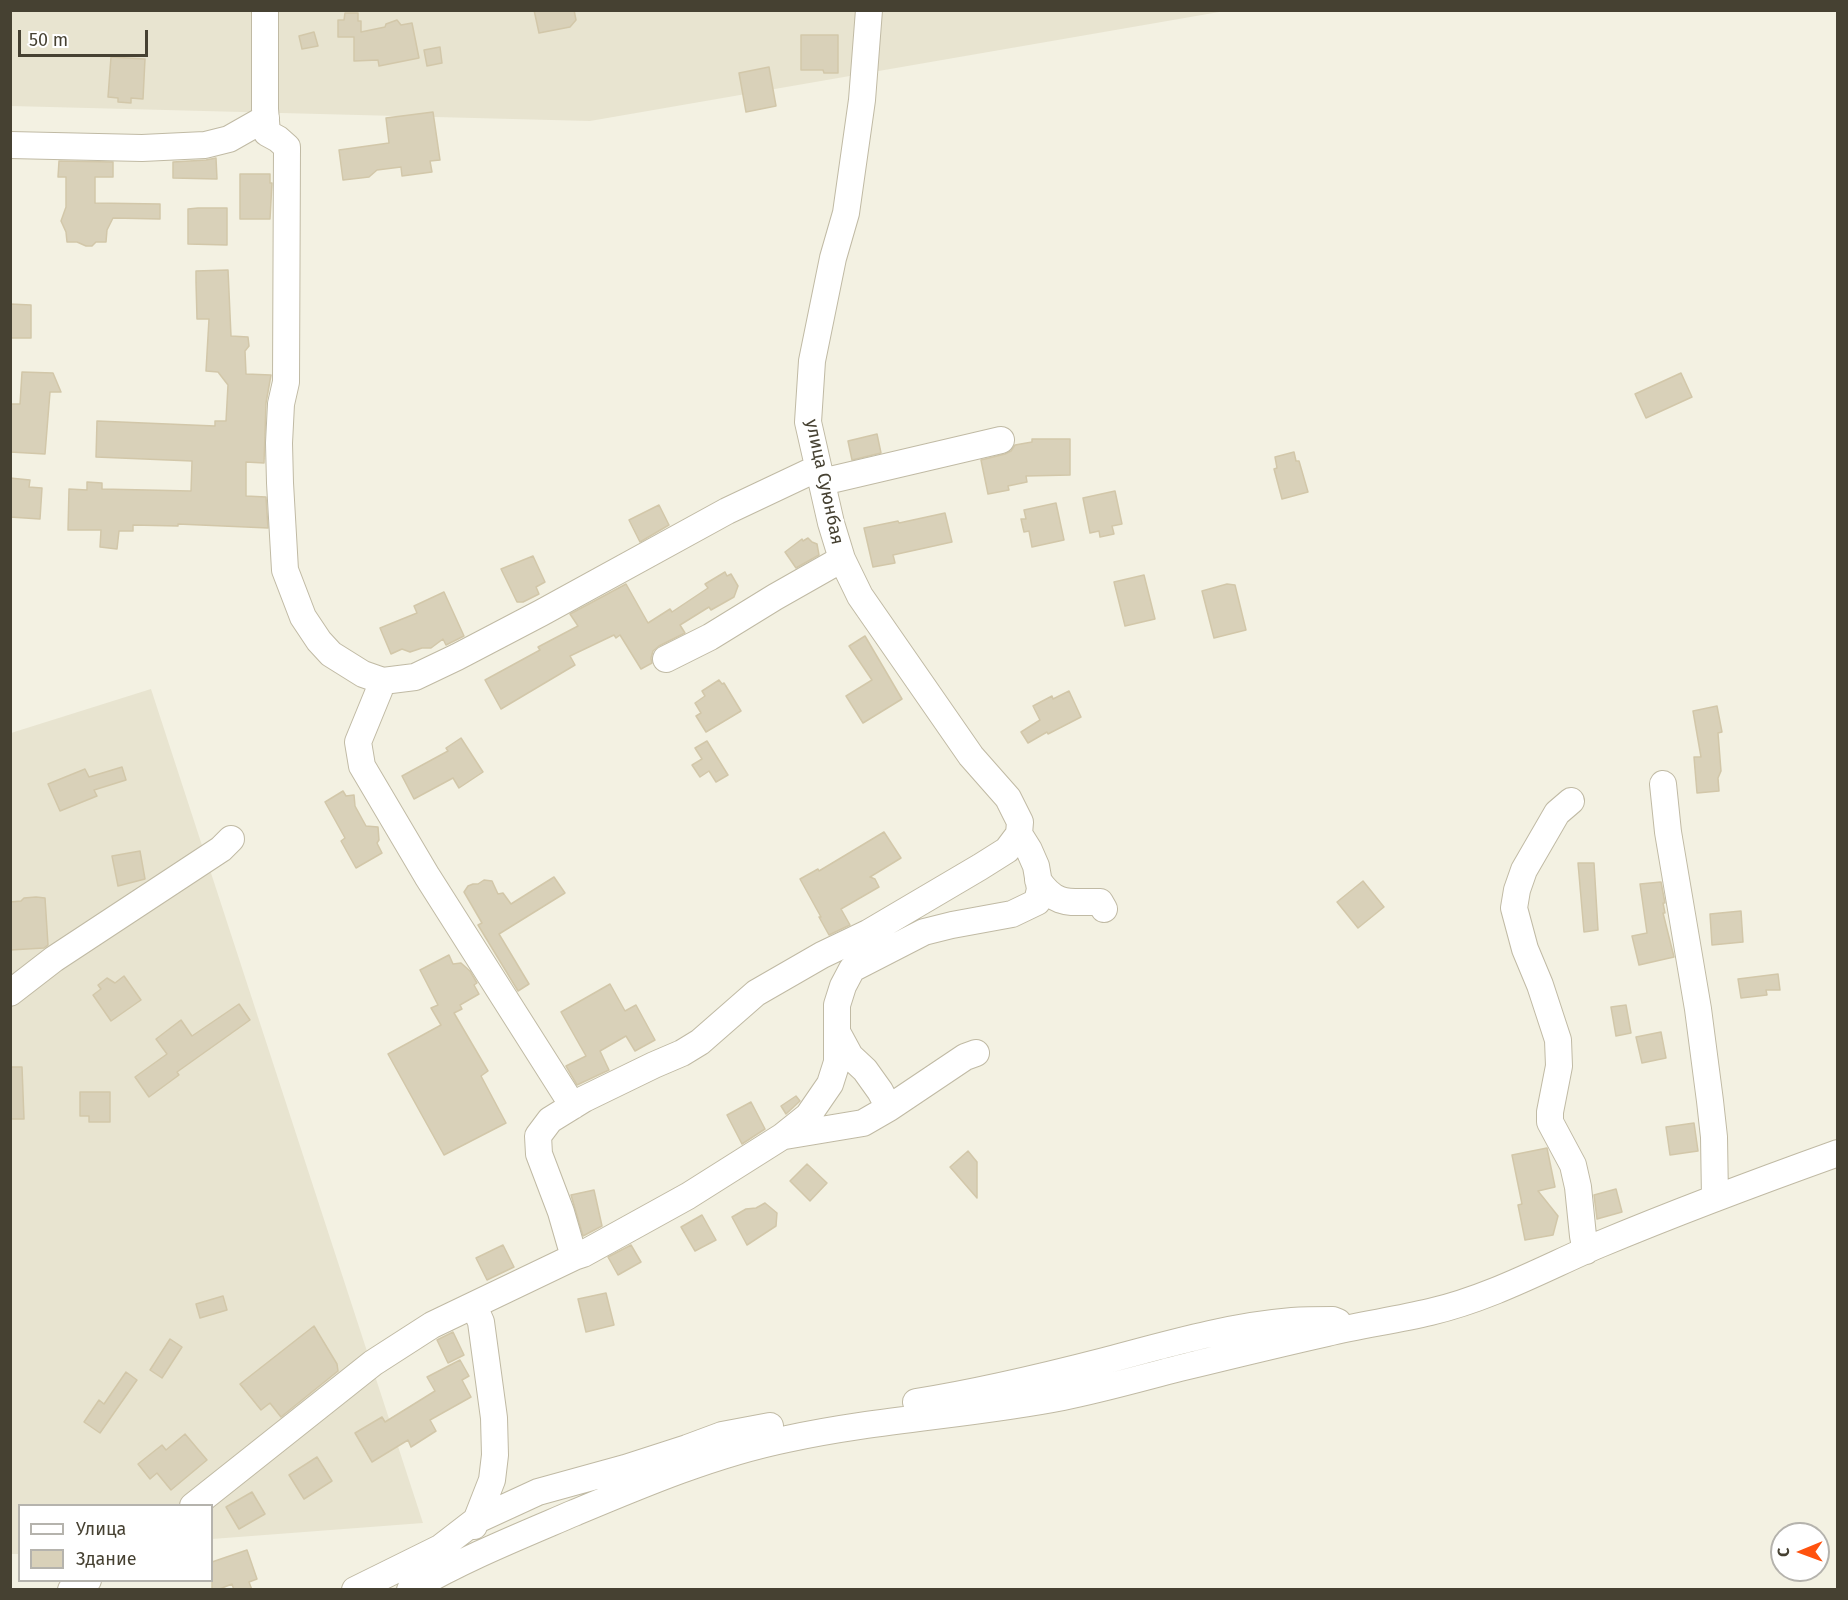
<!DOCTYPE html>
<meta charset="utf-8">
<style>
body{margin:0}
#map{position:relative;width:1848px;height:1600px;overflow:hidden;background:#f3f1e2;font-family:"Fira Sans",sans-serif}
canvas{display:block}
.frame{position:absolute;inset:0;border:12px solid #464132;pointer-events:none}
.legend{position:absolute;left:18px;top:1504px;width:195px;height:78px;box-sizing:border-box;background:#fff;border:2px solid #b5b3ad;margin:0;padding:8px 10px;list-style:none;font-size:18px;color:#464132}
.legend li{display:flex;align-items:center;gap:12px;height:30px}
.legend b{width:30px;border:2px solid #b5b3ad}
.north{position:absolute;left:1770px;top:1522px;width:60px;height:60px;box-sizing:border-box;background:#fff;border:2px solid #b5b3ad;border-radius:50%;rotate:269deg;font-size:16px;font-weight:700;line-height:24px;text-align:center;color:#464132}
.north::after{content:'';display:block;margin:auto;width:21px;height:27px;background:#ff520e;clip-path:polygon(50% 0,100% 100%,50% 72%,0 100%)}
.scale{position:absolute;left:18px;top:30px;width:130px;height:27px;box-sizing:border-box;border:3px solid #464132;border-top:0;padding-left:8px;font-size:18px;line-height:21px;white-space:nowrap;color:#464132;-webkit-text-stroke:4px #fff;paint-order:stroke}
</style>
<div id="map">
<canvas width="1848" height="1600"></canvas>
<div class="frame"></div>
<ul class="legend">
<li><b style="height:8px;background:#fff"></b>Улица</li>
<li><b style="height:16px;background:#d9d1b9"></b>Здание</li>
</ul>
<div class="north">С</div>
<div class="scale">50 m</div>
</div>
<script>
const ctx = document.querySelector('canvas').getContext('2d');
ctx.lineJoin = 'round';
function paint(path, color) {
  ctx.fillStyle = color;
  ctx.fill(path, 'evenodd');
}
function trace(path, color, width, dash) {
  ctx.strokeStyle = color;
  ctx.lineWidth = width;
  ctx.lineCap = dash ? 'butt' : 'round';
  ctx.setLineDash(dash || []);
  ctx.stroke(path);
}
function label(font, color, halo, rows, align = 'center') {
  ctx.font = font + ' "Fira Sans",sans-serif';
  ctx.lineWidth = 6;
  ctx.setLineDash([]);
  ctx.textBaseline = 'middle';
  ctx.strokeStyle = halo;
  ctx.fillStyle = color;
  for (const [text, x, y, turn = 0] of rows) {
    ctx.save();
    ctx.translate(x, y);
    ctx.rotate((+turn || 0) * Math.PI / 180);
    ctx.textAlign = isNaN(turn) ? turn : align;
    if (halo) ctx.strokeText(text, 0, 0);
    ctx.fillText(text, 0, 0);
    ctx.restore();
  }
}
paint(new Path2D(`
 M11 11H1225L590 121 11 106Z
 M151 689 423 1523 212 1539V1506H20L19 1554H11V733Z`), '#e8e4d0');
const building = new Path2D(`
 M534 10H574L576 20 570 27 539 33Z
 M345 13H358V21H361V32L385 27 386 24 397 20 401 25 412 23 419 58 379 66 378 60 354 61V37H338V20H344Z
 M314 32 318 46 302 49 299 36Z
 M801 35H838V73H824L823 70H801Z
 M440 47 442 63 427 66 424 50Z
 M111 57 145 59 143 99 131 98V103L118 102V98L108 97Z
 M769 67 776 106 746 112 739 73Z
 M433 112 440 160 430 161 432 172 402 176 401 167 377 170 369 177 343 180 339 150 389 143 386 118Z
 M216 158 217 179 173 178V162L206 160Z
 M59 161 113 162V177H95V203L160 204V219L113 218 107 230 106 242H96L92 246H86L77 242H67L66 232 61 221 66 207V177H58Z
 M240 174H270V183H272L270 219H240Z
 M198 208H227V245L188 244V209Z
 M228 270 231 336 248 337 249 346 245 351 246 374 271 375 266 403 264 463 246 462V496L266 497 268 528 178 524V526L133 525V531H119L117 549 100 547 101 530H68L69 489 87 490V482L102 483V489L191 491 192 461 96 457 97 421 215 426V421H226L228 385 218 372 206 371 209 319H197L196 282V271Z
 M10 304 31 305V338H10Z
 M22 372 53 373 61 392H50L45 454 10 452V404H20Z
 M1681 373 1692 397 1646 418 1635 394Z
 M877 434 881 453 852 460 848 441Z
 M1032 439H1070V475L1026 476 1027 482 1008 486 1009 490 988 494 981 460 1005 454 1011 451 1015 445 1032 442Z
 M1294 452 1296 461H1299L1308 492 1282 499 1274 469 1277 468 1275 457Z
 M10 478 30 480 29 487 42 488 40 519 10 517Z
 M1115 491 1122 524 1112 526 1114 534 1100 537 1099 531 1090 533 1083 498Z
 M1056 503 1064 540 1032 547 1029 531 1024 532 1021 519H1026L1024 510Z
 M659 505 669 525 640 542 629 520Z
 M945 513 952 542 893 555 895 563 873 567 864 528 898 521 899 523Z
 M808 538 812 542 817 544 819 555 796 568 785 552 802 539 803 541Z
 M533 556 545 582 536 587 539 594 523 602H517L501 569Z
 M725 572 727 576 731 574 738 586 734 597 711 610 709 607 680 625 685 633 659 646 653 651 651 658 652 663 641 669 620 635 616 638 614 635 570 656 575 665 501 709 485 680 540 650 538 647 578 626 570 614 626 584 648 623 670 609 672 612 708 588 705 584Z
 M1144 575 1155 619 1125 626 1114 582Z
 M1227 584 1235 585 1246 630 1214 638 1202 591Z
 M444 592 464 636 446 645 443 639 431 648H422L410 652 402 649 391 654 380 628 417 613 414 606Z
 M865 636 902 699 863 723 846 696 872 680 849 646Z
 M719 680 722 684 724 683 741 711 706 732 696 716 701 713 695 703 705 696 702 691Z
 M1069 691 1081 717 1048 734 1047 732 1028 743 1021 732 1040 720 1033 706 1052 696 1053 699Z
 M1717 706 1722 732 1718 733 1721 771 1718 778 1719 791 1697 793 1694 757H1701L1693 711Z
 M461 738 483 772 459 788 453 778 414 799 402 776 448 751 446 748Z
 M707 741 728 775 716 782 709 771 700 777 692 765 702 759 695 748Z
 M122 767 126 780 94 790 97 796 60 811 48 784 85 769 89 777Z
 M343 791 346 796 354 795 355 806 366 826 378 827 379 840 377 843 382 853 356 868 341 841 345 838 325 802Z
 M884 832 901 858 870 877 875 879 879 887 841 909 850 925 829 935 819 917H821L800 879 818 869 819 871Z
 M140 851 145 879 118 886 112 856Z
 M1578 863H1594L1598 930 1584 932Z
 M554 877 565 893 499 934 529 984 518 991 478 925 482 923 464 892 468 886 473 884H478L484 880 492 881 498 894 503 893 511 904Z
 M1363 881 1384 907 1358 928 1337 902Z
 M1661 882 1665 903H1663L1665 913H1663L1674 957 1639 965 1632 936 1647 933 1640 884Z
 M36 897 45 898 48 945 44 948 10 950V902L21 901 24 898Z
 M1741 911 1743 942 1712 945 1710 914Z
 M449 955 453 964 461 963 470 971 477 983 474 985 479 994 460 1005 462 1009 454 1013 488 1071 481 1076 506 1123 444 1155 388 1054 441 1025 431 1008 438 1005 420 970Z
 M1778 974 1780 990H1766L1767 995 1741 998 1738 979Z
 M124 976 141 1000 111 1021 93 995 101 989 98 985 107 978 115 983Z
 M610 984 625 1011 636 1005 655 1040 635 1051 626 1036 600 1051 609 1070 577 1085 566 1066 586 1056 561 1012Z
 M239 1004 250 1020 177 1072 179 1075 149 1097 135 1077 167 1054 156 1039 181 1020 192 1036Z
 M1626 1005 1631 1033 1616 1036 1611 1007Z
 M1661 1032 1666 1058 1642 1063 1636 1037Z
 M10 1067H22L24 1119H10Z
 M80 1092H110V1122H89V1116H80Z
 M796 1096 800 1101 786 1114 781 1106Z
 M751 1102 765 1129 742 1144 727 1115Z
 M1694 1123 1698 1151 1670 1155 1666 1127Z
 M1547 1148 1555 1187 1538 1191 1558 1216 1553 1235 1525 1240 1518 1205 1522 1204 1512 1155Z
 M968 1151 977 1162V1198L950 1167Z
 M807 1164 827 1183 810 1201 790 1181Z
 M1616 1189 1622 1212 1597 1219 1594 1195Z
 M594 1190 602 1226 583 1236 571 1195Z
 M765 1203 777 1213 776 1226 747 1245 732 1217 746 1209 756 1208Z
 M702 1215 716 1240 695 1251 681 1227Z
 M503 1245 514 1267 487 1280 476 1258Z
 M631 1245 641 1262 618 1275 608 1257Z
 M606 1293 614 1325 586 1332 578 1299Z
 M223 1296 227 1310 200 1318 196 1304Z
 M314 1326 337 1364 338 1371 281 1417 270 1403 261 1410 240 1384Z
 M453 1332 464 1355 448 1363 437 1340Z
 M170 1339 182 1347 162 1378 150 1370Z
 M460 1360 469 1376 462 1380 471 1397 430 1420 436 1431 411 1447 408 1440 372 1462 355 1433 382 1417 385 1422 435 1391 427 1377Z
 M126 1372 137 1380 100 1433 84 1422 99 1400 104 1404Z
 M185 1434 207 1460 171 1490 157 1473 150 1479 138 1464 162 1445 166 1450Z
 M317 1457 332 1481 304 1499 289 1475Z
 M252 1492 265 1514 239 1529 226 1507Z
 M247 1550 257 1579 249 1582 252 1590H234L232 1584 217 1590H212V1562Z`);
paint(building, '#d9d1b9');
trace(building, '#d2c7a9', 1.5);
const minor = new Path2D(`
 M265 10V109L267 133 278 139 287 147 286 382 281 404 279 443 280 483 285 570 303 617 319 641 331 654 363 674 383 681 415 677 457 657 541 613 727 511 818 468
 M10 145 142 148 205 145 229 139 266 118
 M822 482 1001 440
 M666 659 710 637 775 597 842 559
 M383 681 358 742 362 766 427 876 573 1106
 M1663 784 1668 832 1698 1009 1710 1101 1714 1137 1715 1198
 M1571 801 1557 813 1524 870 1517 890 1514 908 1525 949 1540 985 1558 1040 1559 1066 1550 1112V1122L1573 1165 1578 1187 1583 1236 1586 1251
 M1038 880C1057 908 1071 901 1100 902L1104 909
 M10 993 54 959 221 849 231 839
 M837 1032 850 1056 865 1070 880 1091 889 1108
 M785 1136 863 1123 889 1108 965 1057 976 1053
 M574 1257 583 1254 688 1196 783 1136 808 1116 830 1084 837 1062V1005L843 986 852 969 924 932 952 925 1012 914 1037 902 1040 889 1036 866 1029 850 1019 834 1020 822 1008 798 971 756 860 596 842 559 831 523 808 422 812 361 833 258 846 213 862 100 869 10
 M916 1402C979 1392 1042 1377 1104 1361 1165 1345 1229 1326 1292 1321 1306 1320 1320 1320 1333 1320L1338 1322
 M193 1506 373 1363 432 1325 574 1257 561 1212 539 1154 538 1136 550 1120 584 1099 654 1065 682 1053 700 1042 756 993 822 955 868 933 980 867 1007 850 1019 834
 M474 1526 492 1480 495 1455 494 1418 481 1322 474 1306
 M71 1590 88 1580
 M355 1590 440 1548 475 1521 538 1492 625 1468 687 1448 722 1435 770 1426
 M410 1590C463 1559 518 1537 574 1513 643 1484 714 1454 787 1439 878 1419 972 1415 1063 1397 1103 1389 1141 1378 1180 1368 1229 1356 1278 1344 1327 1333 1361 1325 1396 1320 1430 1312 1490 1298 1543 1269 1598 1245 1677 1212 1757 1182 1838 1153`);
trace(minor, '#c0baa4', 28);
trace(minor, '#fff', 26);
label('18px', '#464132', '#fff', [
 ["улица Суюнбая",824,482,78]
]);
</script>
